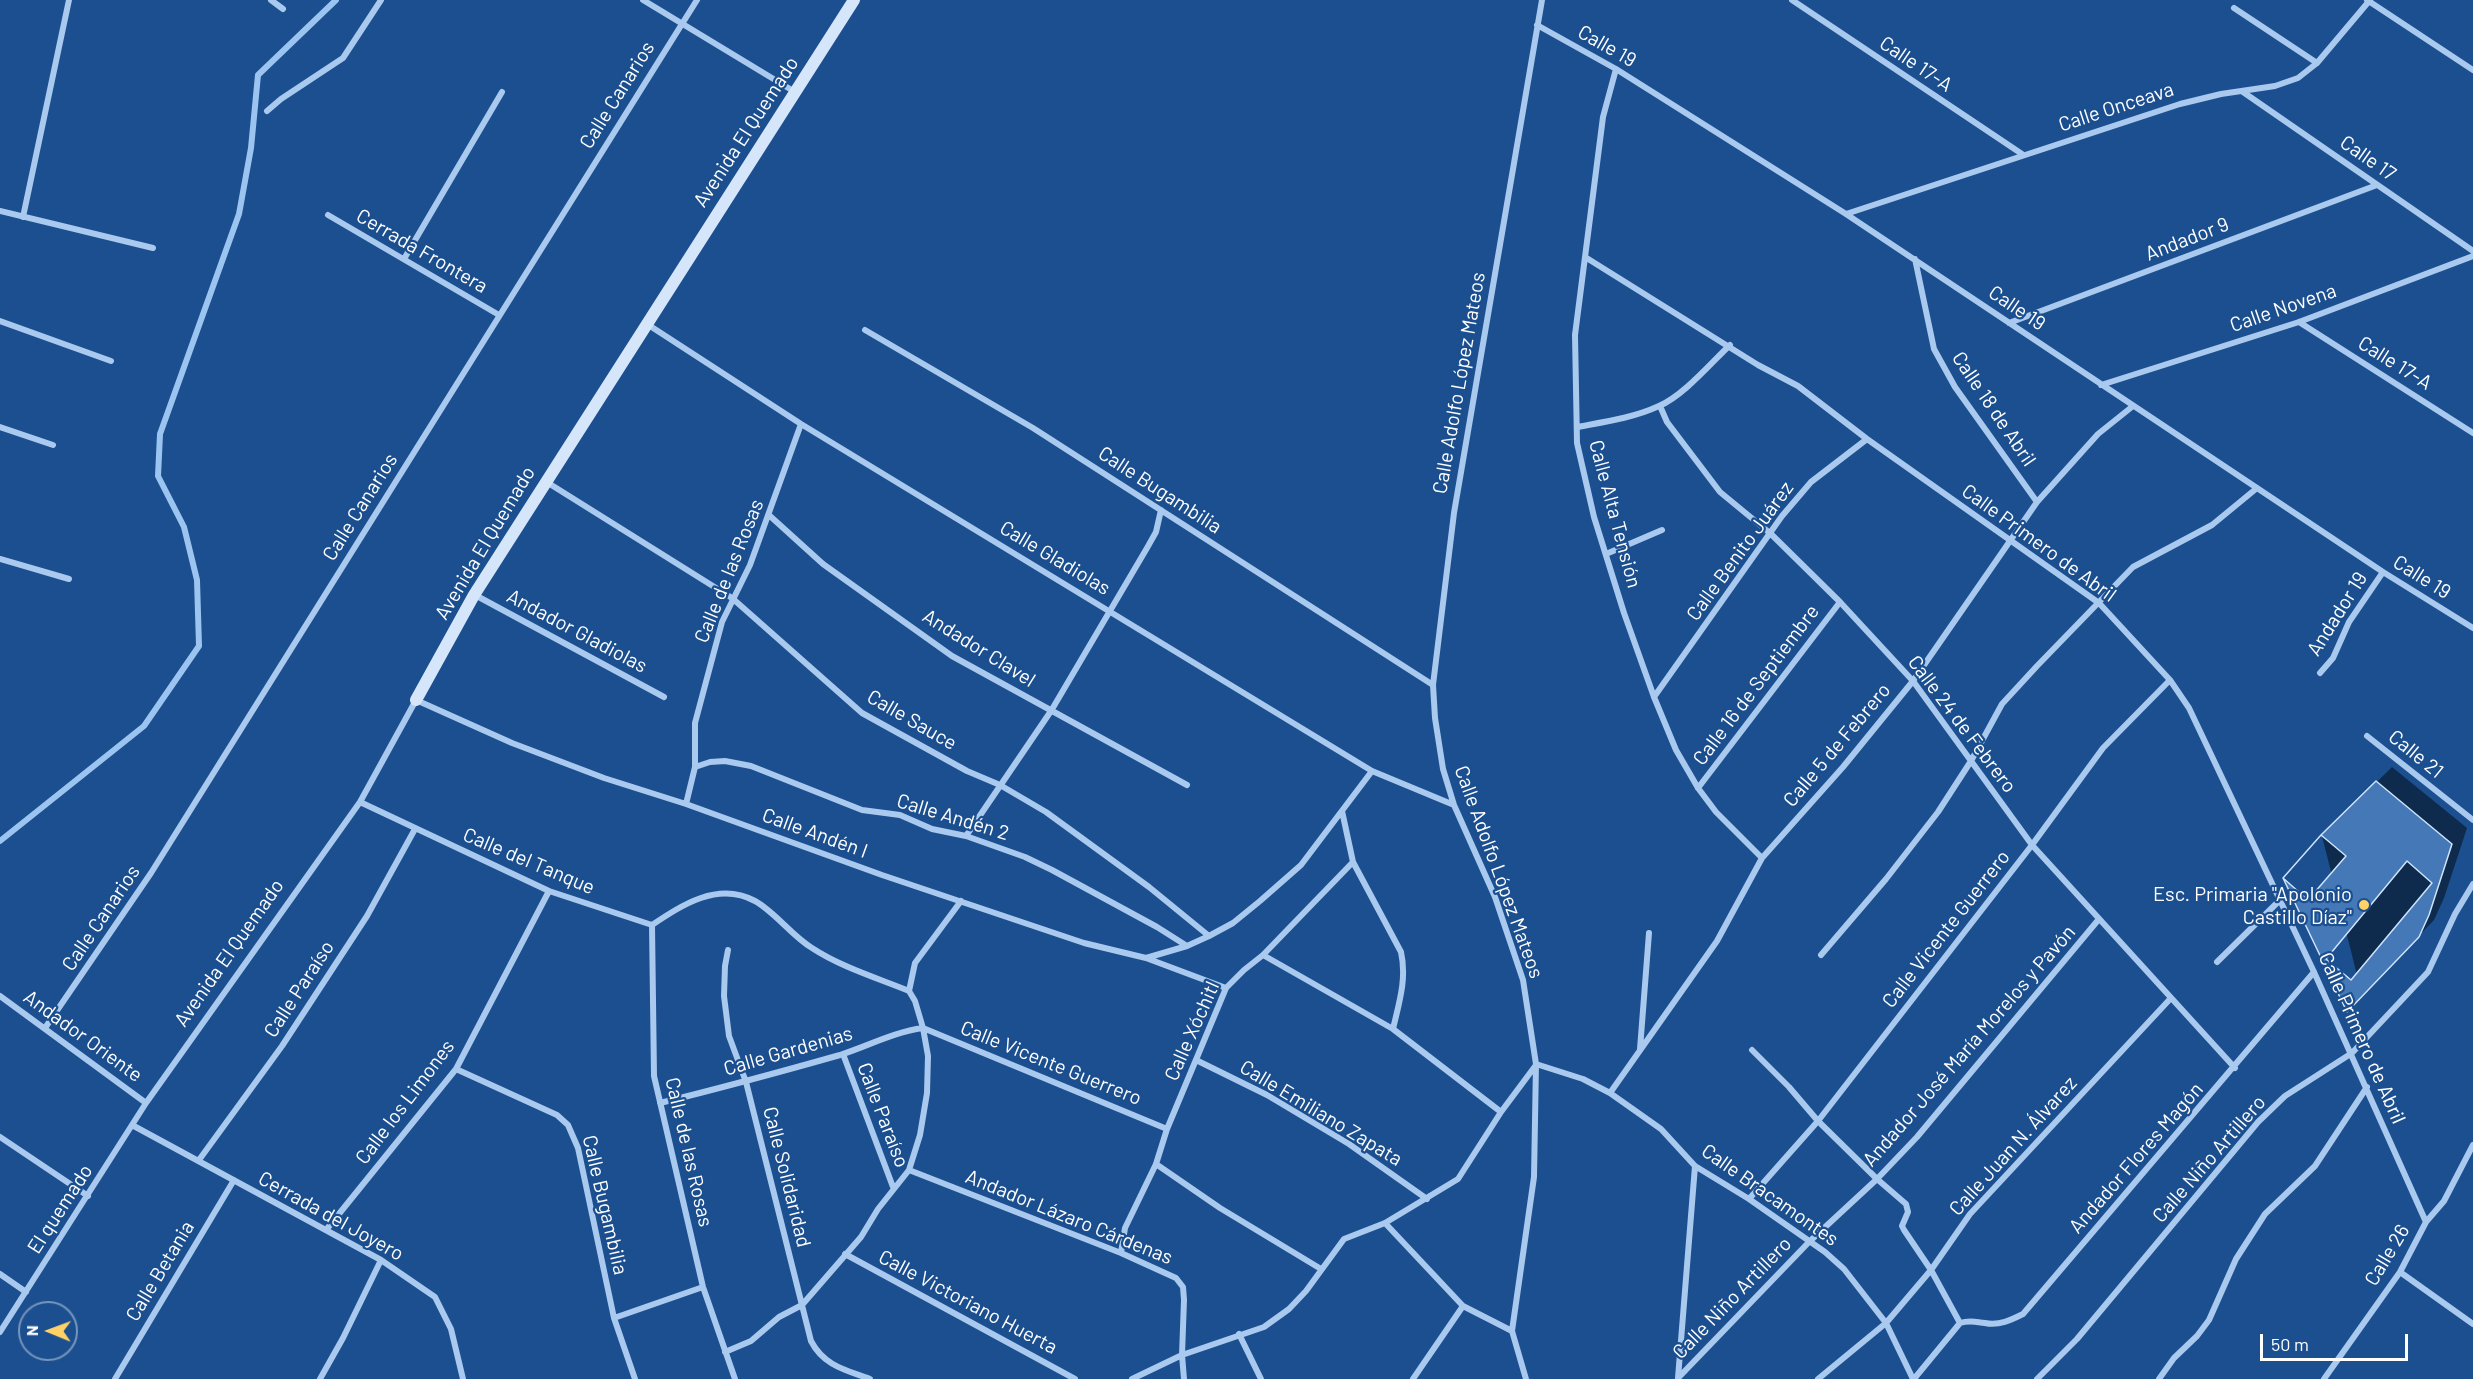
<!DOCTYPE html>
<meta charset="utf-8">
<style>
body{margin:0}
#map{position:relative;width:2473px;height:1379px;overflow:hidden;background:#1b4f8f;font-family:Barlow,sans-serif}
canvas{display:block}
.north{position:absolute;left:18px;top:1301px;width:60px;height:60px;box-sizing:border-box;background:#1b4f8f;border:2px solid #7695bc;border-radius:50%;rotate:271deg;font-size:16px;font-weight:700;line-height:24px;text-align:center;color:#fff}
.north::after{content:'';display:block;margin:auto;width:21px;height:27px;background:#ffd166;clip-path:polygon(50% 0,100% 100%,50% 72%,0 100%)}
.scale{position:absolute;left:2260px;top:1334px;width:148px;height:27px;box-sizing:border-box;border:3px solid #fff;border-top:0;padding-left:8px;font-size:18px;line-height:21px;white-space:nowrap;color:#fff;-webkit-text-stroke:4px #1b4f8f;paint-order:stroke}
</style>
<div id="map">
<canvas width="2473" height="1379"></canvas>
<div class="north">N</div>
<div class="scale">50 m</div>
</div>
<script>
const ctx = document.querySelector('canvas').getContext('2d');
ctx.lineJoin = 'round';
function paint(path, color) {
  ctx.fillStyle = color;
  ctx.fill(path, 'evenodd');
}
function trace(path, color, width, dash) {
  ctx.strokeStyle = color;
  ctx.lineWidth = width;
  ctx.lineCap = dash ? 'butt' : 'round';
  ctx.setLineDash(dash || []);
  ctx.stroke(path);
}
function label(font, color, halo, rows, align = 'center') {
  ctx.font = font + ' Barlow,sans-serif';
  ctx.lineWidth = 4.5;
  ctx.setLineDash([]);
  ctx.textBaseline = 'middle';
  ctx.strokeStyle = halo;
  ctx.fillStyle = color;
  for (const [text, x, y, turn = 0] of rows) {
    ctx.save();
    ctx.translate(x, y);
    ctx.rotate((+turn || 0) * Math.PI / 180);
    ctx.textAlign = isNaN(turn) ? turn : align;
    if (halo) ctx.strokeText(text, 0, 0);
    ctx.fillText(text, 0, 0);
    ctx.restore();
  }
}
paint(new Path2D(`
 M2392 767 2467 828 2444 898 2434 920 2362 995 2322 836Z`), '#0007');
trace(new Path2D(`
 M0 841 144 726 199 646 197 580 184 527 158 476 160 434 239 214 251 148 258 75 336 0`), '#9cc4f0', 6);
const building = new Path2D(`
 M2376 781 2452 844 2429 915 2419 937 2347 1012 2283 878 2321 835Z
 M2321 835 2346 856 2308 900 2283 878Z
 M2407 861 2432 883 2351 980 2326 959Z`);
paint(building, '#4478b7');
trace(building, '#cfe3fa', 1.5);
trace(new Path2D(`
 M271 0 283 9
 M643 0 795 92
 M1792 0 2022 154
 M2367 0 2473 70
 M2234 8 2317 63
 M1537 25 1616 69 1846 214 2383 572 2473 628
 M1616 69 1603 117 1575 335 1577 443 1594 517 1624 613 1654 697 1676 750 1698 788 1716 812 1762 858
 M2243 92 2473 251
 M267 111 281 99 343 58 381 0
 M0 211 153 248
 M1846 214 2180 104 2221 94 2275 86 2298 78 2317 63 2370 0
 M328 215 499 315
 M23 217 69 0
 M1585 257 1758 365 1798 386 1867 439 2099 603 2170 680 2189 708 2314 972 2426 1222
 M404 259 502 92
 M1915 259 1934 349 1955 387 2037 502
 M0 321 111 361
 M2299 322 2473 433
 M2009 323 2377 185
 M647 324 801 424 1372 771 1454 805
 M865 330 1033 428 1433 685
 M2101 385 2299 322 2473 256
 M1660 406 1667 422 1720 492 1771 534 1840 602 1913 681 2032 845 2235 1068
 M0 427 53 445
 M1577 427C1604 422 1633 418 1659 406 1683 396 1710 364 1730 345
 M545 481 732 598 862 713 967 771 1000 785 1046 812 1149 887 1209 936
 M770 516 823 564 952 656 1187 785
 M1606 554 1662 530
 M0 559 69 579
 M475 595 664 697
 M2320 673 2333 658 2349 622 2383 572
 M1654 697 1782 516 1811 482 1867 439
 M2367 736 2473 820
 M695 767 710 762 725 761 751 766 862 810 900 815 932 829 966 836 1025 857 1052 870 1157 927 1187 946
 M1698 788 1840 602
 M360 802 549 891 652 925C682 905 718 881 755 901 775 912 792 936 812 948 841 967 877 978 909 991L915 1001 923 1028 928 1056 927 1093 920 1135 909 1170 878 1209 861 1237 802 1305 779 1317 751 1341 725 1352
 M686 804 695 767V723L722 622 750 565 801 424
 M1342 811 1353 862 1401 952C1407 979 1399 1003 1393 1029
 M966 836 1051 711 1147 548 1156 532 1161 510
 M652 925 654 1076 703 1287 735 1379
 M728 950 725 966 724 996 729 1036 746 1082 811 1341C824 1366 846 1370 870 1379
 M1263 955 1393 1029 1501 1112
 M1821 955 1886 879 1938 812 1971 761 2002 704 2037 666 2133 567 2212 525 2257 488
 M1146 958 1226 988
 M2217 962 2280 900
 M909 991 915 963 961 901
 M0 996 146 1103
 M45 1028 151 873 697 0
 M1640 1049 1649 933
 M1752 1050 1789 1087 1818 1121 1877 1179 1906 1204 1908 1212 1902 1226 1904 1230 1931 1270 1960 1323
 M843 1054 893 1187
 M1196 1060 1267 1095 1349 1144 1427 1199
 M1536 1064 1583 1079 1610 1093 1661 1129 1695 1166 1749 1199 1825 1252 1844 1269 1886 1323 1913 1379
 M456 1069 557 1115 568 1125 578 1148 614 1318 635 1379
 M1610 1093 1717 941 1762 858 1843 767 1913 681 2037 502 2098 434 2133 406
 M660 1103C721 1088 780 1072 840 1055 868 1046 894 1032 923 1028L1167 1129
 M132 1125 381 1260 435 1297 451 1329 463 1379
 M0 1137 88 1196
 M199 1160 282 1046 367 916 415 829
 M1156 1164 1220 1208 1321 1269
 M909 1170 1121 1253 1176 1278 1183 1287 1184 1300 1182 1355 1184 1379
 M1749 1199 1818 1121 2032 845 2103 748 2170 680
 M1385 1223 1463 1306 1512 1331
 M326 1230 456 1069 549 891
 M1121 1253 1125 1228 1156 1164 1167 1129 1226 988 1244 970 1263 955 1353 862
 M845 1254 1075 1379
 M2400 1272 2473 1324
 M0 1274 26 1292
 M614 1318 703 1287
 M1960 1323C1970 1320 1975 1322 1985 1323 1999 1326 2011 1320 2023 1314L2314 972
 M0 1332 146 1103 360 802 416 700 512 743 604 778 686 804 882 875 1084 943 1146 958 1187 946 1209 936 1233 923 1260 901 1301 865 1372 771
 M1239 1334 1261 1379
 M1679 1377 1809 1242 1877 1179 1917 1137 2099 919
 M1678 1378 1695 1166
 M115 1379 234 1180
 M320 1379 343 1338 381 1260
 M1132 1379 1182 1355 1264 1327 1289 1309 1306 1291 1344 1239 1385 1223 1458 1179 1501 1112 1536 1065
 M1413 1379 1463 1306
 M1526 1379 1512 1331 1534 1177 1536 1064 1523 980 1495 897 1454 805 1443 769 1435 718 1433 685 1454 513 1542 0
 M1818 1379 1886 1323 1931 1270 1970 1214 2171 998
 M1914 1379 1960 1323
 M2037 1379 2077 1339 2258 1122 2285 1096 2352 1053 2428 972 2455 914 2473 884
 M2159 1379 2174 1358 2197 1336 2209 1320 2236 1259 2265 1214 2315 1166 2367 1087
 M2324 1379 2400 1272 2426 1222 2444 1201 2473 1145`), '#a9c9ee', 6);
trace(new Path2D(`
 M416 700 474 595 854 0`), '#d6e6fa', 12);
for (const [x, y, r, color] of [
 [2364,905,6,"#ffd166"]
]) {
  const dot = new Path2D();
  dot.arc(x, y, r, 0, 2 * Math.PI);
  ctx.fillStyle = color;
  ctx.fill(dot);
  trace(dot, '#1b4f8f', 2);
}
label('20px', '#fff', '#1b4f8f', [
 ["Calle 19",1607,46,30],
 ["Calle 17-A",1916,64,34],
 ["Calle Canarios",617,95,-58],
 ["Calle Onceava",2116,107,-18],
 ["Avenida El Quemado",746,132,-57],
 ["Calle 17",2368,158,35],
 ["Andador 9",2187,239,-21],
 ["Cerrada Frontera",422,251,30],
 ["Calle 19",2017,308,34],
 ["Calle Novena",2283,308,-19],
 ["Calle 17-A",2395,363,32],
 ["Calle Adolfo López Mateos",1459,383,-80],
 ["Calle 18 de Abril",1994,409,56],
 ["Calle Bugambilia",1160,490,33],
 ["Calle Canarios",360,507,-58],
 ["Calle Alta Tensión",1615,514,75],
 ["Avenida El Quemado",485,543,-59],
 ["Calle Primero de Abril",2039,543,36],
 ["Calle Benito Juárez",1740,551,-54],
 ["Calle Gladiolas",1055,558,31],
 ["Calle de las Rosas",729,571,-68],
 ["Calle 19",2422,577,32],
 ["Andador 19",2337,614,-58],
 ["Andador Gladiolas",577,631,28],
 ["Andador Clavel",979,648,32],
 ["Calle 16 de Septiembre",1756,685,-53],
 ["Calle Sauce",912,720,30],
 ["Calle 24 de Febrero",1962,724,53],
 ["Calle 5 de Febrero",1837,745,-50],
 ["Calle 21",2416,754,39],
 ["Calle Andén 2",953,817,17],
 ["Calle Andén I",815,833,20],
 ["Calle del Tanque",529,861,23],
 ["Calle Adolfo López Mateos",1499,872,70],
 ["Calle Canarios",101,918,-56],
 ["Calle Vicente Guerrero",1946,929,-52],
 ["Avenida El Quemado",229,953,-55],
 ["Calle Paraíso",299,989,-57],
 ["Calle Xóchitl",1192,1031,-66],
 ["Andador Oriente",83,1036,36],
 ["Calle Primero de Abril",2362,1038,66],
 ["Andador José María Morelos y Pavón",1969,1046,-49],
 ["Calle Gardenias",788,1051,-16],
 ["Calle Vicente Guerrero",1051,1063,22],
 ["Calle los Limones",405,1102,-53],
 ["Calle Emiliano Zapata",1321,1113,31],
 ["Calle Paraíso",883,1115,69],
 ["Calle Juan N. Álvarez",2013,1146,-48],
 ["Calle de las Rosas",689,1152,77],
 ["Andador Flores Magón",2136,1158,-49],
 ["Calle Niño Artillero",2209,1159,-49],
 ["Calle Solidaridad",787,1177,76],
 ["Calle Bracamontes",1770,1195,35],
 ["Calle Bugambilia",605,1205,77],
 ["El quemado",60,1209,-57],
 ["Cerrada del Joyero",331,1216,29],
 ["Andador Lázaro Cárdenas",1069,1217,22],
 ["Calle 26",2387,1255,-59],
 ["Calle Betania",160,1271,-59],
 ["Calle Niño Artillero",1732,1298,-46],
 ["Calle Victoriano Huerta",968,1302,28]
]);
label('20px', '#fff', '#1b4f8f', [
 ["Esc. Primaria \"Apolonio",2352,894],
 ["Castillo Díaz\"",2352,917]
], 'right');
</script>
